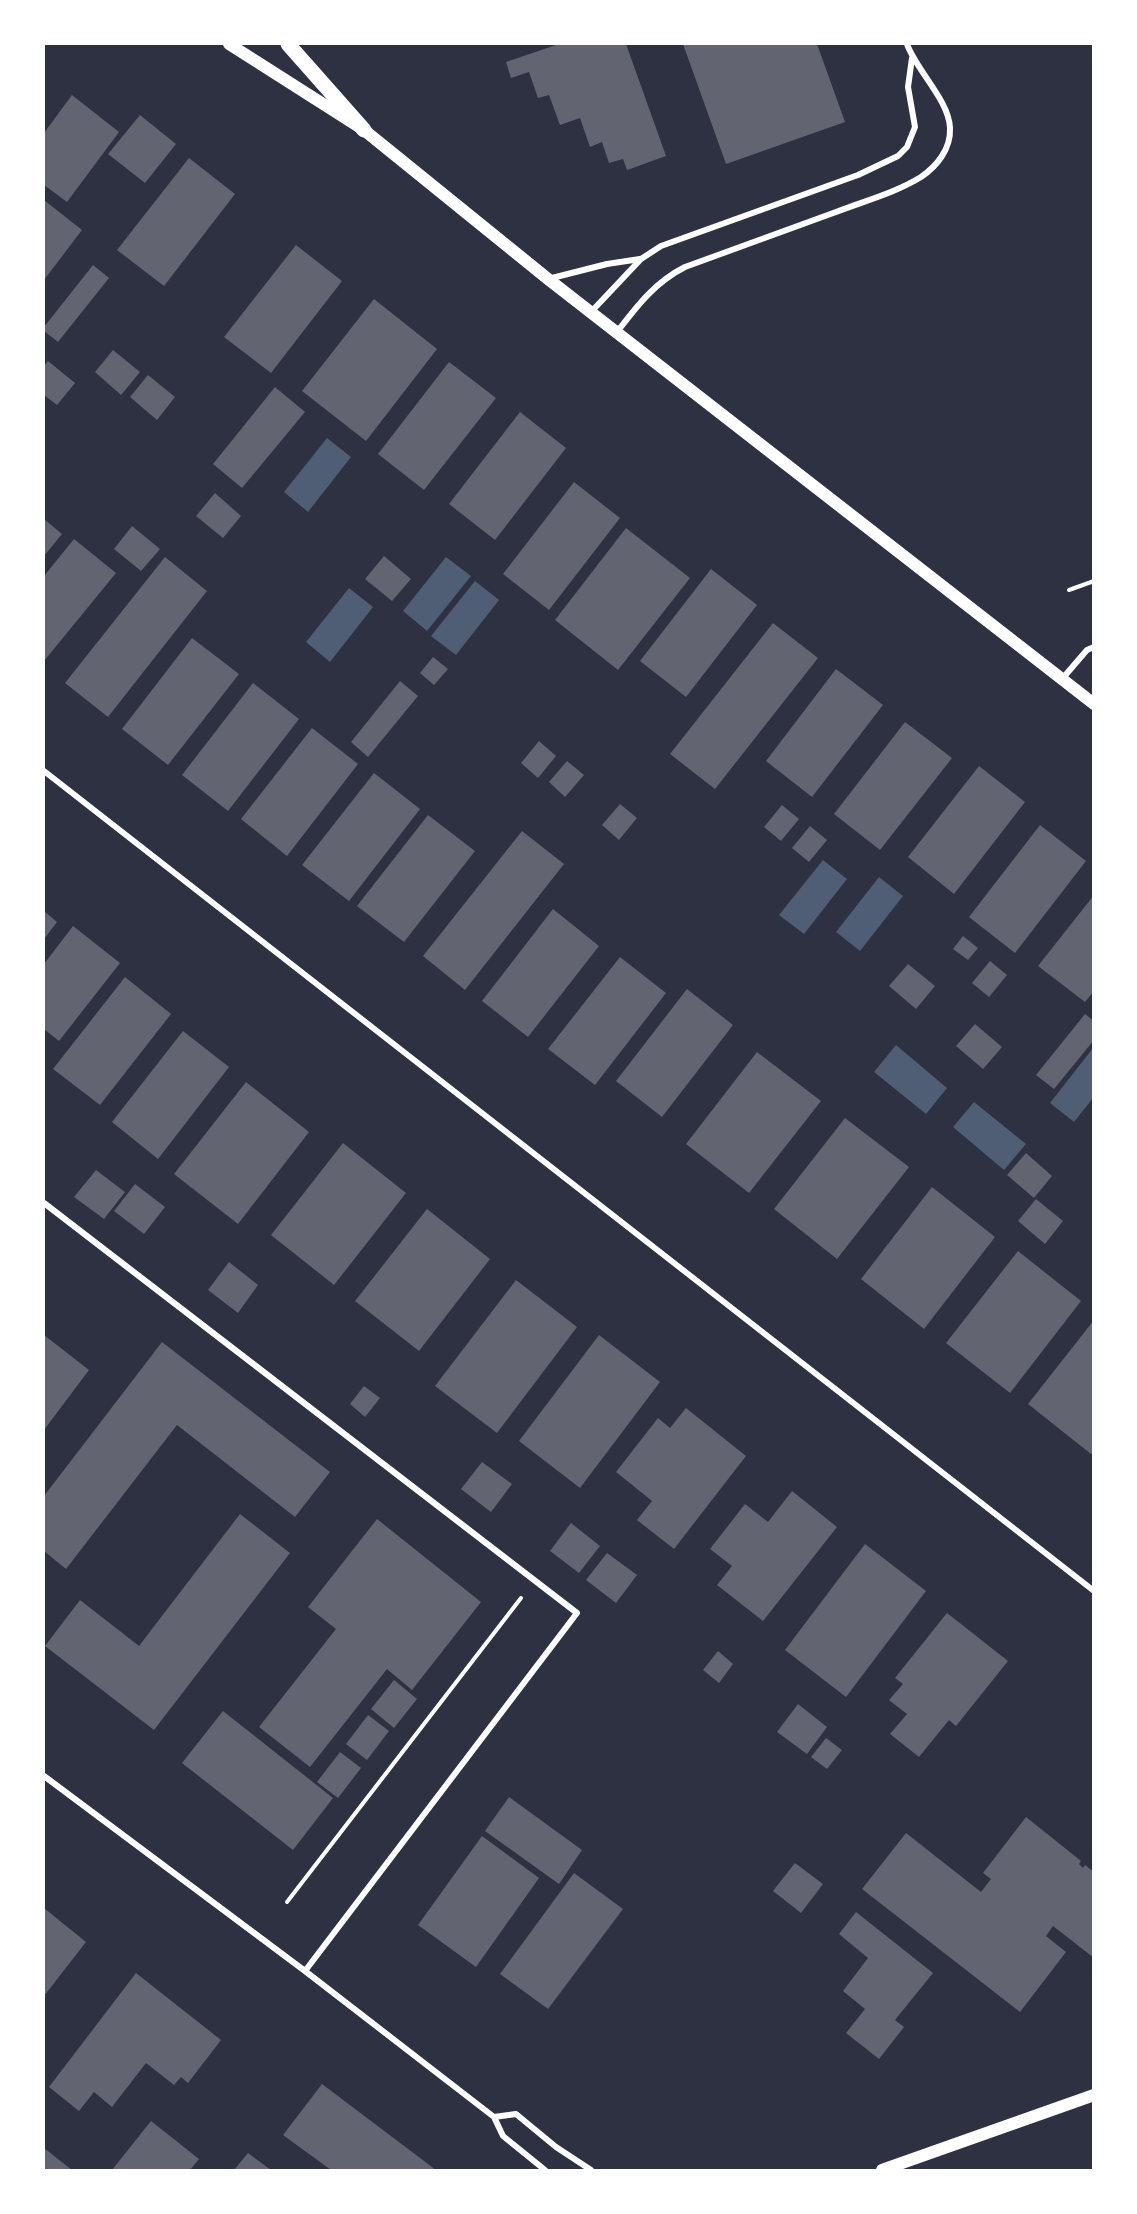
<!DOCTYPE html>
<style>
body{margin:0}
#map{position:relative;width:1137px;height:2214px;overflow:hidden;background:#2d3142;font-family:"Fira Sans",sans-serif}
canvas{display:block}
.frame{position:absolute;inset:0;border:45px solid #fff;pointer-events:none}
</style>
<div id="map">
<canvas width="1137" height="2214"></canvas>
<div class="frame"></div>
</div>
<script>
const ctx = document.querySelector('canvas').getContext('2d');
ctx.lineJoin = 'round';
function paint(path, color) {
  ctx.fillStyle = color;
  ctx.fill(path, 'evenodd');
}
function trace(path, color, width, dash) {
  ctx.strokeStyle = color;
  ctx.lineWidth = width;
  ctx.lineCap = dash ? 'butt' : 'round';
  ctx.setLineDash(dash || []);
  ctx.stroke(path);
}
paint(new Path2D(`
 M327 438 351 457 308 512 284 492Z
 M446 557 471 576 427 631 403 611Z
 M475 581 499 600 456 655 431 636Z
 M349 588 373 607 330 662 306 642Z
 M823 860 847 879 804 934 779 915Z
 M879 877 903 896 860 951 836 932Z
 M896 1045 947 1088 926 1114 874 1072Z
 M1093 1048V1098L1074 1122 1050 1103Z
 M974 1102 1026 1144 1004 1170 953 1127Z`), '#4f5d75');
paint(new Path2D(`
 M559 44H626L666 156 627 170 623 159 609 163 602 142 590 147 580 118 560 125 549 95 538 98 529 72 511 78 506 62Z
 M683 44H817L845 122 726 164Z
 M72 95 119 132 67 202 44 185V133Z
 M140 115 176 144 145 183 108 154Z
 M189 158 235 194 164 286 117 250Z
 M44 200 82 230 44 280Z
 M296 245 342 281 271 373 224 337Z
 M93 265 109 278 58 342 44 331V327Z
 M374 299 437 349 366 441 302 391Z
 M113 350 140 372 121 395 95 372Z
 M48 361 75 383 57 405 44 395V366Z
 M449 362 496 398 424 490 378 454Z
 M148 375 175 397 157 420 130 397Z
 M275 387 305 412 242 488 213 464Z
 M520 412 566 448 495 540 449 504Z
 M574 482 620 518 549 610 503 574Z
 M215 493 241 516 223 538 196 516Z
 M44 519 62 534 44 556Z
 M132 526 160 549 141 571 114 549Z
 M626 528 690 578 618 670 555 620Z
 M74 539 116 573 44 661V576Z
 M384 556 411 579 392 601 365 579Z
 M165 557 207 591 108 717 65 683Z
 M711 569 757 605 686 697 640 661Z
 M773 623 818 658 715 789 670 754Z
 M192 638 239 674 168 765 122 729Z
 M433 657 448 669 434 685 420 673Z
 M836 669 883 705 812 797 766 761Z
 M400 681 418 696 368 757 351 742Z
 M253 683 299 719 228 811 182 775Z
 M905 722 952 758 880 850 834 814Z
 M312 728 358 764 287 856 241 819Z
 M539 741 556 756 538 778 521 763Z
 M567 761 584 775 565 797 549 782Z
 M979 766 1025 802 954 894 908 857Z
 M374 773 420 809 349 901 302 865Z
 M620 804 637 818 619 840 602 825Z
 M782 805 799 819 781 841 764 827Z
 M428 815 475 851 404 942 357 906Z
 M1040 825 1086 861 1015 953 969 917Z
 M810 826 827 840 809 862 792 848Z
 M522 831 564 864 465 990 423 956Z
 M1094 895V991L1085 1002 1038 966Z
 M553 909 599 946 528 1037 482 1001Z
 M44 911 57 922 44 939Z
 M73 926 120 963 59 1041 44 1029V964Z
 M963 936 978 948 968 960 953 949Z
 M620 957 666 993 595 1085 548 1049Z
 M990 961 1007 975 989 997 972 983Z
 M908 964 935 986 916 1009 889 986Z
 M125 977 171 1014 100 1105 53 1069Z
 M687 989 733 1025 662 1117 616 1081Z
 M1085 1014 1094 1021V1040L1054 1089 1036 1075Z
 M975 1024 1002 1047 983 1069 956 1046Z
 M183 1031 229 1067 158 1159 112 1122Z
 M757 1052 821 1101 749 1193 686 1144Z
 M246 1082 309 1132 238 1224 174 1174Z
 M845 1118 909 1167 837 1259 774 1209Z
 M343 1143 406 1193 334 1285 271 1235Z
 M1026 1153 1052 1176 1034 1198 1007 1175Z
 M96 1170 125 1192 104 1219 74 1197Z
 M135 1184 165 1207 144 1234 114 1211Z
 M932 1187 995 1237 924 1329 861 1279Z
 M1036 1199 1063 1221 1045 1244 1018 1221Z
 M427 1209 490 1259 419 1351 355 1301Z
 M1018 1251 1081 1301 1010 1393 946 1343Z
 M229 1262 258 1285 238 1313 208 1290Z
 M516 1280 577 1327 497 1433 435 1386Z
 M1094 1320V1451L1091 1454 1028 1404Z
 M44 1335 89 1370 44 1430Z
 M599 1335 660 1382 580 1488 519 1441Z
 M162 1342 330 1472 295 1517 177 1425 66 1569 44 1551V1496Z
 M364 1386 380 1398 365 1417 350 1404Z
 M686 1408 746 1456 674 1549 637 1520 652 1501 616 1472 658 1418 670 1428Z
 M482 1462 512 1484 491 1512 461 1489Z
 M792 1491 837 1527 763 1621 717 1585 732 1566 710 1549 745 1504 768 1522Z
 M240 1514 290 1553 154 1730 45 1646 80 1600 139 1646Z
 M377 1519 481 1602 412 1690 387 1669 310 1767 259 1727 336 1629 308 1607Z
 M571 1523 600 1546 579 1573 550 1551Z
 M865 1544 926 1591 846 1697 785 1650Z
 M607 1553 637 1575 616 1603 586 1580Z
 M947 1613 1008 1661 956 1726 949 1720 919 1757 890 1734 907 1714 889 1700 903 1684 895 1678Z
 M718 1651 733 1664 719 1683 703 1670Z
 M394 1680 417 1699 394 1728 371 1709Z
 M798 1704 827 1727 807 1754 777 1732Z
 M223 1711 333 1798 293 1850 182 1763Z
 M368 1715 389 1731 367 1760 346 1744Z
 M826 1738 842 1750 827 1769 811 1757Z
 M340 1752 361 1768 338 1798 317 1782Z
 M509 1797 582 1850 559 1884 485 1831Z
 M1026 1817 1081 1861 1079 1864 1083 1868 1085 1865 1094 1872V1958L1053 1926 1046 1936 1066 1952 1020 2012 862 1889 906 1833 981 1892 991 1879 983 1873Z
 M482 1836 539 1878 476 1967 418 1925Z
 M795 1863 823 1884 801 1913 773 1891Z
 M574 1873 623 1909 548 2009 500 1974Z
 M44 1908 86 1942 44 1996Z
 M856 1912 933 1973 895 2020 904 2027 879 2059 846 2033 865 2009 843 1991 868 1958 839 1934Z
 M136 1973 221 2040 188 2083 181 2077 174 2085 146 2063 112 2107 94 2092 79 2111 49 2087Z
 M322 2084 436 2170H331L283 2135Z
 M151 2121 199 2159 190 2170H112Z
 M44 2148 72 2170H44Z
 M248 2153 271 2170H234Z`), '#626471');
trace(new Path2D(`
 M1069 590 1094 581
 M287 1902 521 1598`), '#fff', 4);
trace(new Path2D(`
 M548 279 607 264 640 259
 M591 312 641 259 661 246 858 175 898 156 907 147 915 127 908 87 912 58
 M617 332C637 306 655 282 685 267 735 249 786 230 836 212 864 201 895 193 921 177 937 166 951 149 950 128 949 100 916 70 907 44
 M1062 679 1087 650 1094 647
 M44 771 1094 1591
 M44 1203 577 1613 305 1971
 M44 1776 305 1971 494 2117 503 2136 545 2170
 M494 2117 516 2114 556 2147 591 2170`), '#fff', 6);
trace(new Path2D(`
 M229 44 364 130 548 279 1094 704
 M882 2170 1094 2095`), '#fff', 12);
trace(new Path2D(`
 M288 44 364 130`), '#fff', 15);
</script>
